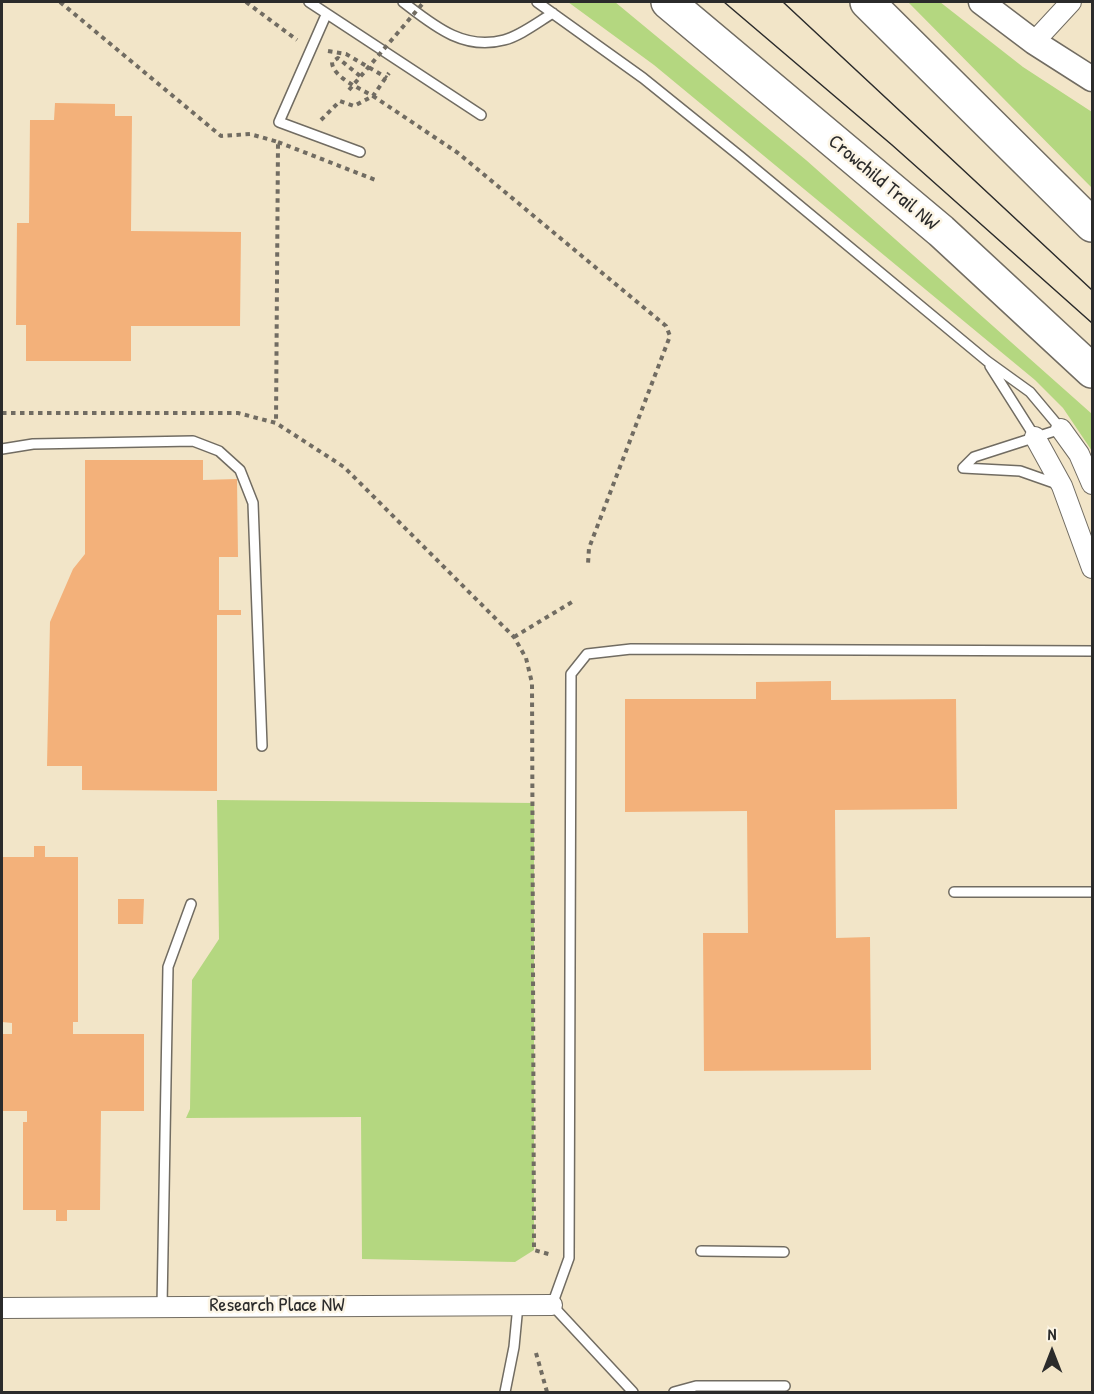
<!DOCTYPE html>
<style>
body{margin:0}
#map{position:relative;width:1094px;height:1394px;overflow:hidden;background:#f2e5c8;font-family:"Patrick Hand",sans-serif}
canvas{display:block}
.frame{position:absolute;inset:0;border:3px solid #2b2b2b;pointer-events:none}
.north{position:absolute;left:1022px;top:1322px;width:60px;height:60px;-webkit-text-stroke:4px #fcf5e5;paint-order:stroke;rotate:0deg;font-size:16px;font-weight:700;line-height:24px;text-align:center;color:#2b2b2b}
.north::after{content:'';display:block;margin:auto;width:21px;height:27px;background:#2b2b2b;clip-path:polygon(50% 0,100% 100%,50% 72%,0 100%)}
</style>
<div id="map">
<canvas width="1094" height="1394"></canvas>
<div class="frame"></div>
<div class="north">N</div>
</div>
<script>
const ctx = document.querySelector('canvas').getContext('2d');
ctx.lineJoin = 'round';
function paint(path, color) {
  ctx.fillStyle = color;
  ctx.fill(path, 'evenodd');
}
function trace(path, color, width, dash) {
  ctx.strokeStyle = color;
  ctx.lineWidth = width;
  ctx.lineCap = dash ? 'butt' : 'round';
  ctx.setLineDash(dash || []);
  ctx.stroke(path);
}
function label(font, color, halo, rows, align = 'center') {
  ctx.font = font + ' "Patrick Hand",sans-serif';
  ctx.lineWidth = 5;
  ctx.setLineDash([]);
  ctx.textBaseline = 'middle';
  ctx.strokeStyle = halo;
  ctx.fillStyle = color;
  for (const [text, x, y, turn = 0] of rows) {
    ctx.save();
    ctx.translate(x, y);
    ctx.rotate((+turn || 0) * Math.PI / 180);
    ctx.textAlign = isNaN(turn) ? turn : align;
    if (halo) ctx.strokeText(text, 0, 0);
    ctx.fillText(text, 0, 0);
    ctx.restore();
  }
}
paint(new Path2D(`
 M568 2H615L806 160 1092 414V451L1063 408 1035 380 654 65Z
 M908 2H940L1023 67 1092 112V188Z
 M217 800 534 803V1250L515 1262 362 1259 361 1117 186 1118 190 1109 192 980 219 939Z`), '#b4d780');
paint(new Path2D(`
 M55 103 115 104V116H132L131 231 241 232 240 326H131V361H26V325H16L17 223H29L30 120H54Z
 M85 460H203V480L237 479 238 557H219V610H241V615H217V791L82 790V766H47L50 622 73 569 85 554Z
 M831 681V700L956 699 957 809 835 810 836 938 870 937 871 1070 704 1071 703 933H748L747 811 625 812V699H756V682Z
 M34 846H45V857H78V1022H73V1034H144V1111H101L100 1210H67V1221H56V1210H23V1122H27V1111H2V1034H12V1023L2 1022V857H34Z
 M118 899H144L143 924H118Z`), '#f3b17a');
const service = new Path2D(`
 M309 2 481 115
 M403 2C433 25 463 51 504 40 520 36 538 22 553 13
 M537 2 643 78 741 157 987 361 1030 392 1061 429 974 457 963 468
 M326 15 279 122 360 152
 M990 366 1035 437
 M2 449 33 444 193 441 219 451 240 470 253 503 262 746
 M963 468 1020 471 1057 484
 M954 892H1092
 M701 1251 784 1252
 M162 1306 168 967 191 904
 M505 1392 514 1347 518 1305
 M633 1392 552 1305 569 1258 571 674 587 654 631 649 1092 651
 M674 1392 696 1386H785`);
const minor = new Path2D(`
 M1034 42 1071 2
 M1061 429 1079 454 1092 484
 M1035 437 1062 486 1092 568
 M2 1308 552 1305`);
const tertiary = new Path2D(`
 M981 2 1034 42 1092 79`);
const motorway = new Path2D(`
 M668 2 941 231 1092 371
 M867 2 1092 225`);
trace(service, '#716c62', 12);
trace(minor, '#716c62', 22);
trace(tertiary, '#716c62', 27);
trace(motorway, '#716c62', 36);
trace(new Path2D(`
 M60 2 221 136 250 134 278 142 276 423
 M246 2 297 40
 M328 51 346 54 387 78
 M360 76 338 58 332 62C332 77 361 89 373 96L389 73
 M321 120 340 101 354 106 373 96 458 153 666 326 670 336 589 548 588 564
 M278 142 378 181
 M2 413H238L276 423 344 467 514 637 526 658 532 683 534 1250 552 1255
 M514 637 572 602
 M536 1353 547 1392`), '#716c62', 4, [4.5, 4.5]);
trace(service, '#fff', 9);
trace(minor, '#fff', 20);
trace(tertiary, '#fff', 24);
trace(motorway, '#fff', 33);
trace(new Path2D(`
 M724 2 892 145 1092 323
 M783 2 1092 290`), '#2b2b2b', 1.5);
trace(new Path2D(`
 M349 90 424 2`), '#716c62', 4, [4.5, 4.5]);
label('20px', '#2b2b2b', '#fcf5e5', [
 ["Crowchild Trail NW",883,183,40],
 ["Research Place NW",277,1306]
]);
</script>
